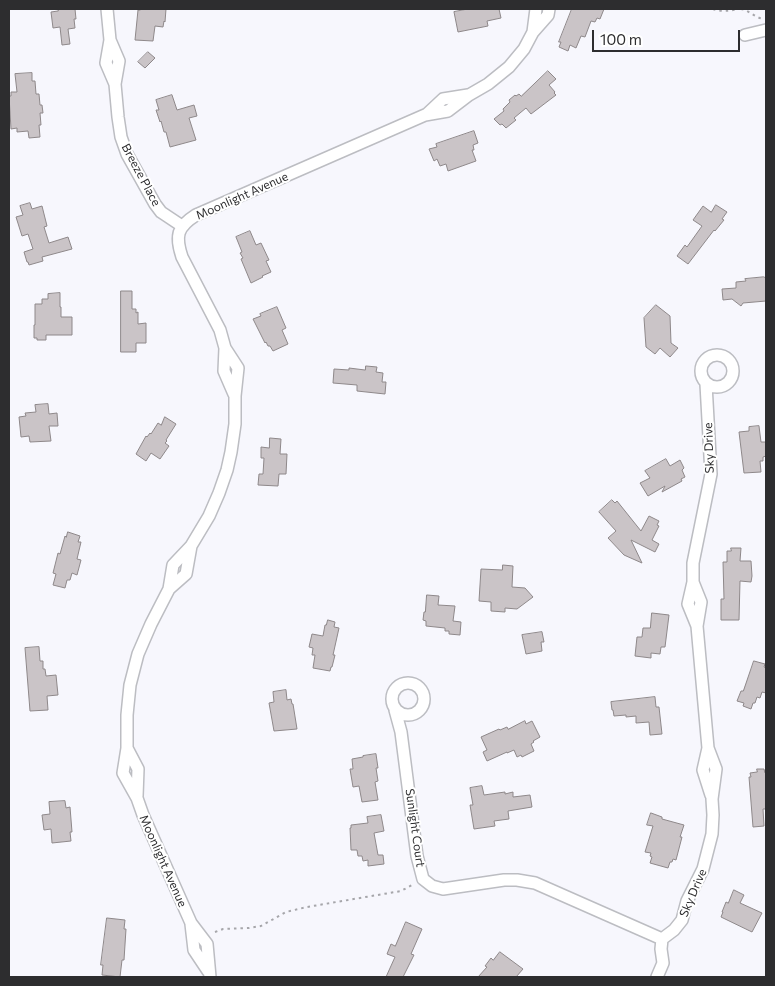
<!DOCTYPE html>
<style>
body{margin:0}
#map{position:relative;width:775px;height:986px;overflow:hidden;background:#f7f7fd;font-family:Commissioner,sans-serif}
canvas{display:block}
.frame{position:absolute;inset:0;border:10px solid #2d2d2f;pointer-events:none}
.scale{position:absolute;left:592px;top:30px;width:148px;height:22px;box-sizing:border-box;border:2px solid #2d2d2f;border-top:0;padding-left:6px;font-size:15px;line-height:18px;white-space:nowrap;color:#2d2d2f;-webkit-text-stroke:4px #fff;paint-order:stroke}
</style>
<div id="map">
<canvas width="775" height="986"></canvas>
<div class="frame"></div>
<div class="scale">100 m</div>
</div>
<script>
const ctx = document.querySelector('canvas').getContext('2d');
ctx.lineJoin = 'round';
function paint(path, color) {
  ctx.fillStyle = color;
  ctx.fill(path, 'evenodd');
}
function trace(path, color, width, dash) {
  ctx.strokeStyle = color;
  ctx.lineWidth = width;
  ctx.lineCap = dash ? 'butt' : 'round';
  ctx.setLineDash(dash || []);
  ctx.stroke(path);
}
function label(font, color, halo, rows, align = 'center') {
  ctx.font = font + ' Commissioner,sans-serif';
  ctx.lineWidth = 4;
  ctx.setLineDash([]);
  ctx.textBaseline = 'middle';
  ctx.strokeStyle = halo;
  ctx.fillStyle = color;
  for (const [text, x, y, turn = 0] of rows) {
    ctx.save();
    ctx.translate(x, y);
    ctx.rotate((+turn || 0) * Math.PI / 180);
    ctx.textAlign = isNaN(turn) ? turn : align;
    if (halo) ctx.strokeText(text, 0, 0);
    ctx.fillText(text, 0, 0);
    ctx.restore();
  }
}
const building = new Path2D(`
 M58 9H75L76 19H74L75 28 68 29 70 44 62 45 60 27 53 28 51 12 58 11Z
 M140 9H166L165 22 164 21 163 27 155 26 153 41 135 40 138 10H140Z
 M468 9H499L501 18 487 21 488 26 458 32 454 12Z
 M572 9H604L600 19 597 18 595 22 591 21 585 37 581 36 576 48 570 45 568 51 559 47 561 42H559Z
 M148 52 155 58 145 68 138 62Z
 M548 71 556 79 549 85 555 92 554 93 556 95 531 114 526 108 514 118 516 120 506 128 502 124 500 125 494 119 504 111 503 109 510 102 509 100 515 95 516 96 519 94 521 96Z
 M32 73V81H35L36 94H39L40 105H42L43 113H40L41 125H39L40 137 29 138 28 131 17 132V128L11 129 9 96H11V92H17L15 74Z
 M172 95 177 110 194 105 197 116 189 118 196 140 170 147 166 132H164L161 121 160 122 156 110H159L156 100Z
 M474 131 478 143 473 145 474 150H472L476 161 448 171 446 164 440 166 437 159 434 161 429 149 437 147 436 144Z
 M30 203 32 209 42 206 47 226 44 227 49 243 68 237 72 249 42 257 43 261 29 265 28 262H27L24 252 33 249 28 234 22 236 16 217 23 215 20 206Z
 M716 205 727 212 722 219 724 220 715 231 714 230 688 264 677 256 685 245 687 247 702 226 693 220 703 206 711 212Z
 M250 231 256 245 261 243 269 260 266 261 271 272 262 276 263 277 251 283 241 259 243 258 240 253 242 252 236 237Z
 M764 277 766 278V301L743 303 741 306 732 299 723 300 722 289 736 288V282L746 281 745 279Z
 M121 291H132V309H136V313L138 312V324L146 323V343H136V352H121Z
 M60 293V307H61V317H72V335H46V340H37V338H34V325H35V304H42V299H48V294Z
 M656 305 670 316 671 343 678 348 670 357 660 348 655 354 646 347 644 318Z
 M277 307 286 328 282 330 288 344 273 351 270 346H268L266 342 265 343 253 319 261 316 260 314Z
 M366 366 377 367 376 372 383 373 382 382H386L385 394 357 391V385L333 383 334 369 349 370V368L365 370Z
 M48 404 49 414 57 413 58 426H49L51 441 30 442 29 436 21 437 19 417 26 416 25 413 36 412 35 405Z
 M165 417 176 424 166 440 167 441 165 443 169 446 160 459 151 453 146 461 136 454 146 436 147 437 150 433 151 434 158 423 161 425Z
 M759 426 761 442H766V456L763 457V461H760L761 472 744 473 739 432 749 431V427Z
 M270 438 281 439 280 454H287L286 474H279L278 486 258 485 259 474H263L264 458H261V447L269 448Z
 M666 459 670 466 680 460 684 468 682 470 685 477 681 479 682 481 662 492 665 486 648 496 640 483 650 478 645 471Z
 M612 500 615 503 617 501 641 531 649 516 659 521 657 525 659 526 652 540 659 544 655 552 631 540 642 563 624 555 608 538 616 531 599 512Z
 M68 532 80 536 78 542H81L77 559 81 560 77 575 72 573 70 580H67L65 588 53 585 56 574 53 573 58 553 60 554 65 536 66 537Z
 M731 548H741L740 561H751L752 576 751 582 740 581 739 620H721V599H724L723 562H727V551H731Z
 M503 565 513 566 512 587 525 588 533 597 517 609 505 608V612L491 611V602L479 601 481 569 502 570Z
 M427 595 439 596 438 605 455 606 453 621 461 622 460 635 449 634V631H445V628L426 626V621L423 620 424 612H425Z
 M652 613 669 615 665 647H661L660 654 651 653V658L635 656 637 637H642L643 628H650Z
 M328 620 335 622 334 627 339 628 333 655H335L332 667H331L330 671 313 668 315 655H312L313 648 309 647 312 634 323 636 325 625H326Z
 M542 632 544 642H541L542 651 526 654 522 635Z
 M39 647 40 661H43V669H45L46 676 56 675 58 695 47 696 48 710 30 711 25 648Z
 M754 661 765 664 764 667 766 668V693L762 692 760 698 757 697 755 703H753L751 709 743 706 744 703 737 701 741 691H743Z
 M286 690 287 700 291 699 292 704H293L297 729 274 731 269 703 274 702 273 692Z
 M655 697 656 707H659L662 734 650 735 649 722 636 723V716L626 717V715L614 716 613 710H612L611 702Z
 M525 721 526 724 532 721 540 737 533 741 534 742 531 744 534 751 522 757 521 755 517 757 514 750 507 753V752L487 761 483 752 487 750 481 737 499 729 500 730 507 727 508 729Z
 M376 754 378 768H376L378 781 375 782 378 800 362 802 359 786 353 787 350 769H353L352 759 363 757V756Z
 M757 769H764L765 773H766V809H763L764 826 753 827 749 777H751L750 773 757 772Z
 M482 786 484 795 505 792V794L513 792V797L530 795 532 807 508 811 509 819 494 821 495 826 474 829 470 805H473L470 788Z
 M65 801 66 808 70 807 72 832H70L71 841 52 843 51 829 44 830 42 815 50 814 49 802Z
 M651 813 662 817V819L684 825 680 837H682L676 860 673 859 672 862H670L668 868 650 863 652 857 650 856 651 853 645 852 653 826 647 825Z
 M381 815 384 831 374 833 378 855H383L384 864 368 866V860L363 861 362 856H358L357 850H351L350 828H351V825L368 823 367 817Z
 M734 890 744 895 740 903 762 913 752 932 721 917 723 912H722L726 902 728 903Z
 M107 918 125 920 124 929H126L124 960H122L120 977 102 975 103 965H101Z
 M406 922 422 929 411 954 414 955 403 977H386L395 957 387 954 391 944 395 946Z
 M500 952 523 969 516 977H478L487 967 485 966 491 958 493 960Z`);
paint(building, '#cac4c7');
trace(building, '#8e888a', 1);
const minor = new Path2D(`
 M107 9 110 40 106 63 115 84
 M533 32 536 9
 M745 35 766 30
 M110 40 119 61 115 84 118 117 121 137 127 154 155 204 161 212 182 226
 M427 114 443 99 468 95
 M225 348 224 371 234 394
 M701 371a16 16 0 1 1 32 0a16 16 0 1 1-32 0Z
 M169 589 186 574 191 546
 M697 626 688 604 693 582V563L711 474 706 384
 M392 699a16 16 0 1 1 32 0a16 16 0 1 1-32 0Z
 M395 710 401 732 417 856 423 879 432 886 443 889 504 880H517L535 883 662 939
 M127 748 138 769 137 796
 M708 748 703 770 711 795
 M191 924 194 950 208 971
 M210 977 207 944 191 923 143 815 137 798 123 773 127 748V715L130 685 138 654 151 624 169 589 173 565 191 546 209 516 219 493 227 470 231 452 235 424V396L238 368 225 348 220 330 182 257C175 236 177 227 196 215L425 115 448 111 469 95 488 84 509 67 524 49 533 32 548 15 549 9
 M657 977 663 963 661 949 662 939 674 930 682 920 687 901 703 869 712 834 713 815 712 799 716 769 708 748 697 626 701 602 693 582`);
trace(minor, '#bcbdc2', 14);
trace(new Path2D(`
 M674 9H687
 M713 9C721 12 729 11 738 9
 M741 9C749 10 755 18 764 19
 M215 932 223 929 249 928 261 926 286 912 307 907 401 891 414 884`), '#a6a6aa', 2, [2.5, 4]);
trace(minor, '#fff', 11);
label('12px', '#2d2d2f', '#fff', [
 ["Breeze Place",141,175,62],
 ["Moonlight Avenue",242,196,-24],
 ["Sky Drive",709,448,-92],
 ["Sunlight Court",415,828,82],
 ["Moonlight Avenue",163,861,66],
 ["Sky Drive",693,893,-67]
]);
</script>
